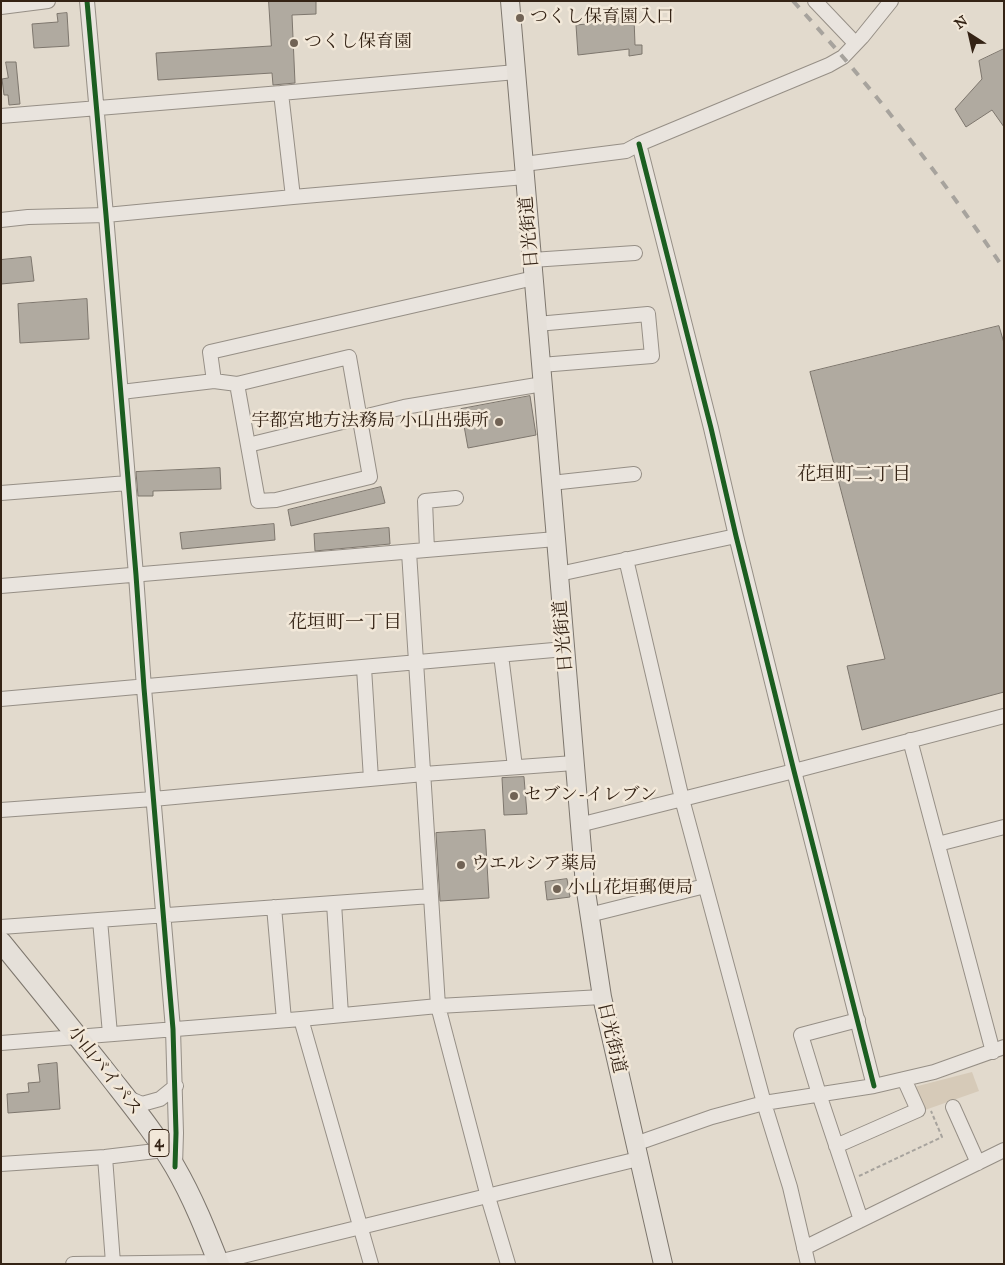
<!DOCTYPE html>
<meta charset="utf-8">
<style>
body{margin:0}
#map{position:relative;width:1005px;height:1265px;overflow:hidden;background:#e2dacd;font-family:"IM FELL Great Primer",serif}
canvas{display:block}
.frame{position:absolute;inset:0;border:2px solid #342315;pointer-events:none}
.north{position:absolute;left:945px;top:10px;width:50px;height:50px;-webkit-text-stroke:4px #f2e8d9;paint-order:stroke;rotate:325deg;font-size:14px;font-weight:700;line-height:20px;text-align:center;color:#342315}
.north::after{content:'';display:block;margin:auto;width:18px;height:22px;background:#342315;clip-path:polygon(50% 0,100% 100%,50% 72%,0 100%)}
</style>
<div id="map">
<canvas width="1005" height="1265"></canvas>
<div class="frame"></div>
<div class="north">N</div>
</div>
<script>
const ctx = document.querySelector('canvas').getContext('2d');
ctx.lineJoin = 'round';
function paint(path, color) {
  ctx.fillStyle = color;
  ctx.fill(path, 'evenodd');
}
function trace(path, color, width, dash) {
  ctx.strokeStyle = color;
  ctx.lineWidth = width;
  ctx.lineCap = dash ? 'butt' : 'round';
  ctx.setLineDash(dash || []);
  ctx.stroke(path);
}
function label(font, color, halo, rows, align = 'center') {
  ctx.font = font + ' "IM FELL Great Primer","Noto Serif JP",serif';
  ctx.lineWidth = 5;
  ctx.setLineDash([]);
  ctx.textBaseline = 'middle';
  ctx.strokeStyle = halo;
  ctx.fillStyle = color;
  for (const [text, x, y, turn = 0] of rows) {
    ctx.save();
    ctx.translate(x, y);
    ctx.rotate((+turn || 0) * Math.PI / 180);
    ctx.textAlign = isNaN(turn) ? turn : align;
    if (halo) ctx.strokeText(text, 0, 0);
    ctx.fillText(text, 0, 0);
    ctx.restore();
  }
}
paint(new Path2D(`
 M972 1072 979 1091 925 1110 914 1087Z`), '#d6cab8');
const building = new Path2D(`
 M269 1H316V14L292 15 295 83 273 85 272 73 158 80 156 53 271 46Z
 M67 13 69 46 34 48 32 24 58 22 57 14Z
 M619 18H634L635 45H642V54L629 56V49L578 55 576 25 619 21Z
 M1004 49V127L992 110 966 127 955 109 982 79 979 61Z
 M6 62H16L20 104 9 105 8 95H4L2 79 8 78Z
 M31 257 34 281 1 284V260Z
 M87 299 89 339 20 343 18 304Z
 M999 326 1004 343V692L862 730 847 666 885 659 810 372Z
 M530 396 536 435 468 448 461 409Z
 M220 468 221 489 153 491V496H138L136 472Z
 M381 487 385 503 291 526 288 510Z
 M274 524 275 540 182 549 180 533Z
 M389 528 390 544 315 551 314 534Z
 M524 777 527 814 504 815 502 778Z
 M485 830 489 898 440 901 436 833Z
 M567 879 570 897 547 900 545 882Z
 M57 1063 60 1109 8 1113 7 1094 29 1092 28 1083 40 1082 38 1065Z`);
paint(building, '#b0aaa0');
trace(building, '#7d766d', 1);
const minor = new Path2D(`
 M87 1 106 215 136 575 144 688 173 1029 176 1133 175 1166
 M815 1 855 43
 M1 7 48 1
 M281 93 293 197
 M1 116 281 93 516 72
 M639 144 711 428 736 536 794 771 874 1086
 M524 164 626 151 639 144 829 65 843 57 862 37 891 1
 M1 220 28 217 106 215 293 197 525 177
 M532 260 635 253
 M537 324 648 314 652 356 541 365
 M214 381 237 384 349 357 370 477 276 500 258 501 237 384
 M121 392 214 381 210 352 534 278
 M248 445 404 407 543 384
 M551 483 634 474
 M1 493 128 483
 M427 550 425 501 456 498
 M409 552 438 1006 488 1197 508 1264
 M626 559 682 799 764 1103 790 1187 808 1264
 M559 574 736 536
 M1 586 556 539
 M501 655 515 767
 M364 668 371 779
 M1 699C189 684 377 667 565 649
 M910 740 993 1052
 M1 810 153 799 424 774 574 763
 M579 825 794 771 1004 716
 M938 844 1004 827
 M334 903 341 1015
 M274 907 284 1020
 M589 915 705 886
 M100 920 110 1034
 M1 927 431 896
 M301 1019 371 1264
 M858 1020 801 1035 819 1094 861 1220
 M1 1043 301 1019 438 1006 602 997
 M126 1097 142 1104 160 1099 176 1086
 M953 1107 978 1163
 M635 1144 712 1117 764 1103 874 1086 934 1072 1004 1047
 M836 1146 918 1110 904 1079
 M105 1157 113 1263
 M1 1164 105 1157 164 1150
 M804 1248 1004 1150
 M73 1264 218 1262 638 1159`);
const major = new Path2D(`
 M510 1 556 539 585 885 602 997 663 1264`);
const highway = new Path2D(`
 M1 942C36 985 71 1028 106 1072 130 1103 155 1133 175 1167 193 1198 206 1231 219 1264`);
trace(minor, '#968f86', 16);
trace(major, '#7d766d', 20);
trace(highway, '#7d766d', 22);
trace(new Path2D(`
 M859 1176 942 1137 931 1111`), '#a7a39d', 2, [4, 2.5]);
trace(minor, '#e9e4de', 14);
trace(major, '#e5e0d9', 18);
trace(highway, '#e5e0d9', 20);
trace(new Path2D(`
 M793 1C870 84 940 175 1004 269`), '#a7a39d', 4, [9, 9]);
trace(new Path2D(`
 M87 1 106 215 136 575 144 688 173 1029 176 1133 175 1167
 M639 144 711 428 736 536 794 771 874 1086`), '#1b5e20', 5);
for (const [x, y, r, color] of [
 [520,18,5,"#716355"],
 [294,43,5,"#716355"],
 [499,422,5,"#716355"],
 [514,796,5,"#716355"],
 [461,865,5,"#716355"],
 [557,889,5,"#716355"]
]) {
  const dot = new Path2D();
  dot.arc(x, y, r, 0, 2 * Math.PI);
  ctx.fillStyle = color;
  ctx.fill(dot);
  trace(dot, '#f2e8d9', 2);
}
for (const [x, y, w] of [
 [159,1143,20]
]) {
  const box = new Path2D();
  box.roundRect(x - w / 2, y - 13.5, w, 27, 4);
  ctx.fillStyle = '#f2e8d9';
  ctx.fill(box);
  trace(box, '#342315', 1);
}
label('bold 16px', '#342315', null, [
 ["4",159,1143]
]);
label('18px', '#342315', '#f2e8d9', [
 ["つくし保育園入口",530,18],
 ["つくし保育園",304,43],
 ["宇都宮地方法務局 小山出張所",489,422,"right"],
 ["セブン-イレブン",524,796],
 ["ウエルシア薬局",471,865],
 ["小山花垣郵便局",567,889]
], 'left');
label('18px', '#342315', '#f2e8d9', [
 ["日光街道",530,232,-95],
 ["日光街道",564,636,-95],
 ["日光街道",611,1038,77],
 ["小山バイパス",104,1071,52]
]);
label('19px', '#342315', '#f2e8d9', [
 ["花垣町二丁目",854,475],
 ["花垣町一丁目",345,623]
]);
</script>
